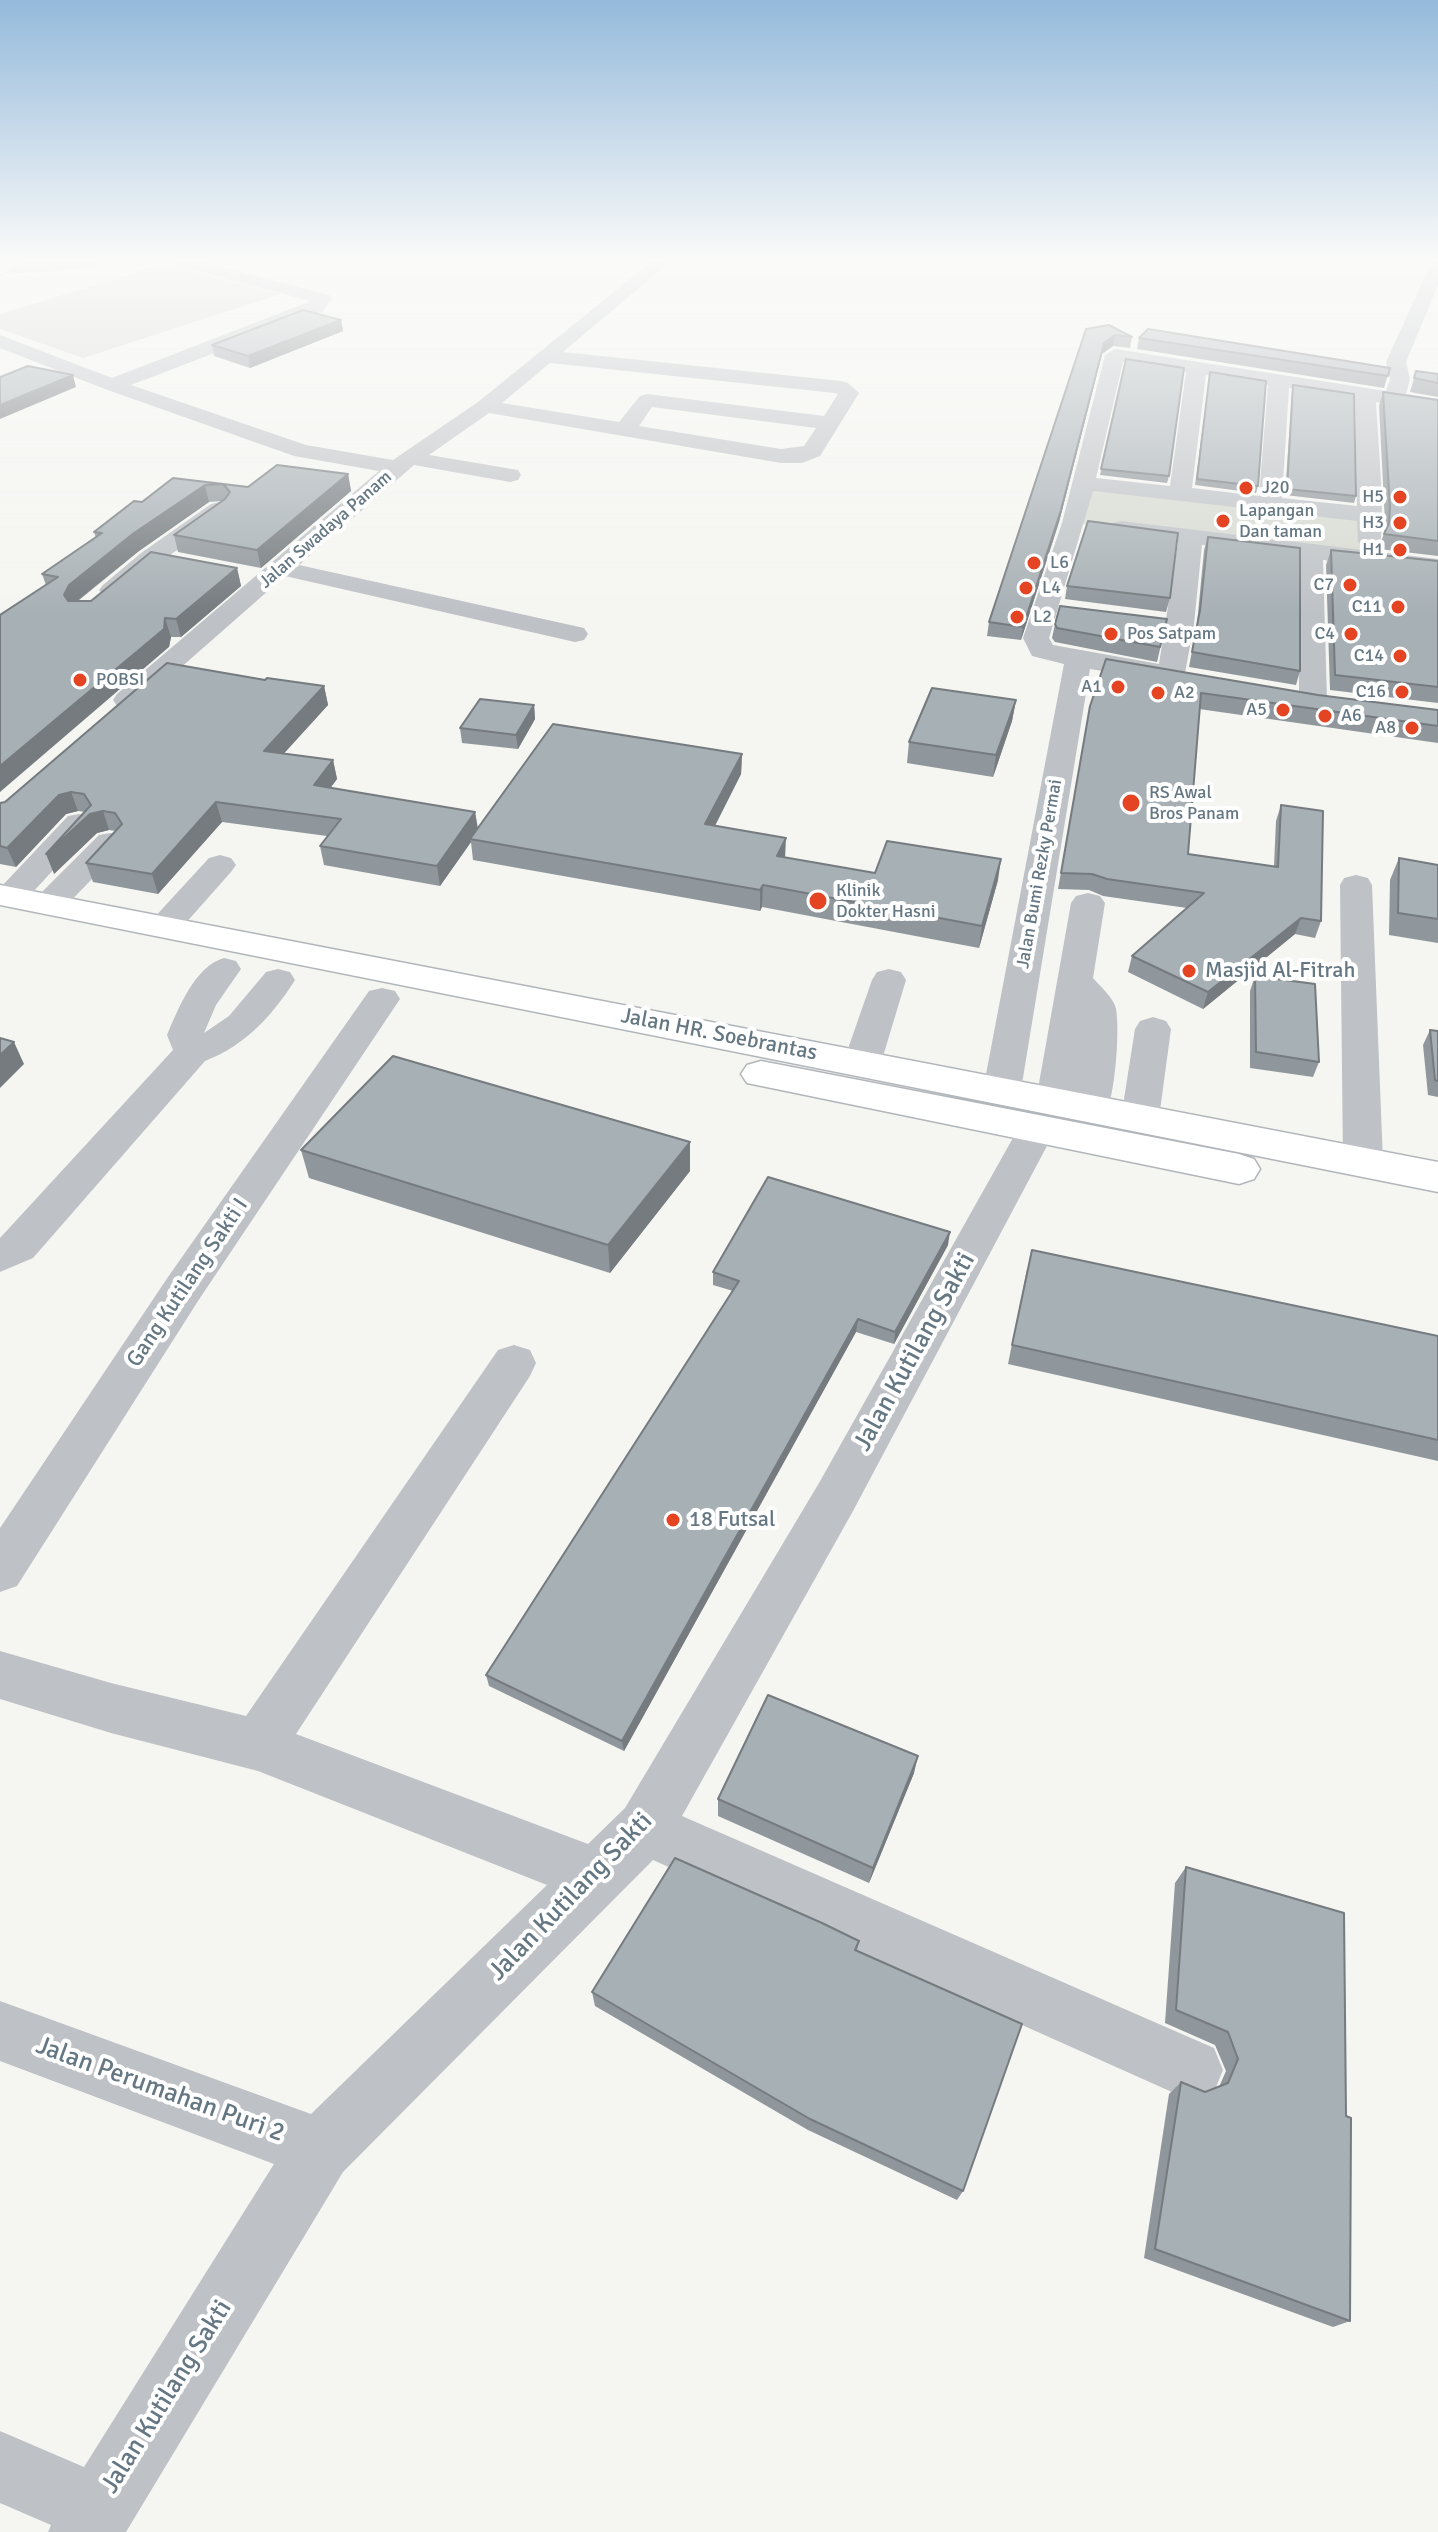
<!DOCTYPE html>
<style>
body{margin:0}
canvas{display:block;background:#f5f5f1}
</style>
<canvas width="1438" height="2532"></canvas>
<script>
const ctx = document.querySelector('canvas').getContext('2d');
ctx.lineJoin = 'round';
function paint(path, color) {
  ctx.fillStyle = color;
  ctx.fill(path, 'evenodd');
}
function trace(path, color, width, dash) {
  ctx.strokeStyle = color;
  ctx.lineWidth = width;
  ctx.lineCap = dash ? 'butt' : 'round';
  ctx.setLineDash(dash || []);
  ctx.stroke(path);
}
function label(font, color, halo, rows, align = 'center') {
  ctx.font = font + ' Signika,sans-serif';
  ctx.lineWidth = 8;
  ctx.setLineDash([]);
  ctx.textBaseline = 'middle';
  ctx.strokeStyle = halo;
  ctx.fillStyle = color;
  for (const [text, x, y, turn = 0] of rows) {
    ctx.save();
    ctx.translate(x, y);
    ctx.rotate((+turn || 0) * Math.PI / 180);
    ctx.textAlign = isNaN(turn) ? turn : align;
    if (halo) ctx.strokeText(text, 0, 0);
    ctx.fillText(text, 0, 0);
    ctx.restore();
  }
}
paint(new Path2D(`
 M164 264 281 294 83 358 0 329V314Z
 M1082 483 1371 515 1370 558 1074 523Z`), '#d5dad0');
const major = new Path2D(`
 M0 261H21L0 275Z
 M0 885 1438 1162V1192L0 905Z
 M761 1061 1239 1154 1254 1159 1260 1169 1254 1179 1239 1184 747 1083 741 1074 747 1065Z`);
trace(major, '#b1b6ba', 3);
paint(new Path2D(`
 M61 261H100L97 265 62 271 0 274V264Z
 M170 261H198L329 295 332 299 322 312 131 385 306 445 393 460 478 402 652 261H671L563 352 841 381 848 383 859 393 820 456 802 463H781L489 413 429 455 518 470 521 475 518 480 510 482 414 465 299 565 584 628 588 634 584 640 575 642 285 576 137 706 127 708 117 706 113 700 117 694 379 471 294 456 105 389 0 348V335L112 378 311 301 173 265ZM550 363 835 393 838 394 824 416 647 394 640 396 619 422 502 403ZM652 407 816 428 804 446 781 449 639 426Z
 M1432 261H1438V285L1406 362 1410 379 1406 394 1438 399V411L1376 402C1377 426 1387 533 1379 546H1361L1358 541 1357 521 1093 491 1049 638 1053 645 1159 664 1178 542 1113 533 1109 528 1113 523 1121 521 1438 559V573L1323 560 1327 700 1323 706 1313 708 1303 706 1299 700V557L1202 545 1194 624 1185 673 1181 679 1160 680 1090 669 1021 1090 1015 1099 1002 1103 989 1099 983 1090 1064 664 1032 656 1023 638 1062 523 1105 355 1115 349 1386 391 1390 379 1386 362ZM1123 362 1186 372 1170 486 1096 478ZM1206 375 1268 385 1259 496 1192 488ZM1289 388 1355 398 1357 506 1282 498Z
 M219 502 227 504 231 509 227 514 159 563 121 595H103L99 590 103 585 141 553 211 504Z
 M79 814 90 816 95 823 90 830 22 904 10 907 0 904V888L68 816Z
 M110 833 121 835 126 842 121 849 60 912 48 915 36 912 31 905 36 898 99 835Z
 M220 855 231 858 236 865 231 872 176 934 164 937 152 934 147 927 152 920 209 858Z
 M1356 875 1368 878 1372 885 1383 1162 1377 1172 1363 1176 1349 1172 1343 1162 1340 885 1344 878Z
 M1088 893 1100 896 1105 903 1093 978C1100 986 1114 998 1116 1009 1120 1030 1115 1100 1104 1117L1091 1121 1078 1117 1072 1108 1073 1101 1068 1109 1055 1113 1042 1109 1036 1100 1071 903 1076 896Z
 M224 958 236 961 241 969 216 1005 204 1033 229 1016 266 972 278 969 290 972 295 980C272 1016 246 1045 205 1061L33 1258 0 1272V1238L173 1050 167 1035C178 1009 195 966 224 958Z
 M889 969 901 972 906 980 881 1063 875 1072 862 1075 849 1072 843 1063 872 980 877 972Z
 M382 988 395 991 400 999 198 1301 17 1586 0 1592V1528L168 1277 369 991Z
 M1153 1017 1166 1021 1171 1029 1159 1118 1154 1127 1140 1131 1126 1127 1121 1118 1135 1029 1140 1021Z
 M1037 1116 1051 1120 1056 1129 853 1511 682 1816 1214 2048 1223 2070 1214 2092 1192 2101 653 1860 343 2172 126 2532H48L51 2525 0 2503V2431L84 2467 274 2164 0 2061V2001L311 2114 547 1885 258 1771 111 1733 0 1699V1651L111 1683 246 1716 498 1350 514 1345 530 1350 536 1363 530 1376 296 1734 588 1844 625 1808 819 1483 1018 1129 1023 1120Z`), '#bec2c6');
paint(major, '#fff');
paint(new Path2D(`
 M341 320 343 331 250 368 214 356 212 345Z
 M1109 325 1132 337 1130 348 1113 346 1102 354 1059 522 1021 640 987 636 989 622Z
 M1139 338 1390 368 1384 388 1137 349Z
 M1126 359 1169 476 1167 483 1100 475Z
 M1416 371 1438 374V397L1410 392Z
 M1210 372 1258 486 1256 493 1195 485Z
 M1293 385 1356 496 1354 503 1285 495 1292 391Z
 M1383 392 1438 400V556L1379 549 1384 533 1385 522 1379 406Z
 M348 474 351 491 261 568 178 552 174 535 222 501 209 502 139 551 78 601H91L237 568 241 586 181 637H171L169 647 46 585 42 574 96 538 94 532 142 502 173 478 248 487Z
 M1208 537 1300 671 1296 685 1189 667 1197 624 1204 550Z
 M1331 550 1438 561V703L1330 690 1326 565Z
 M1067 586 1170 598 1166 612 1065 599Z
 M1167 619 1157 662 1055 642 1052 638 1055 624Z
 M1106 659 1318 695 1438 710V743L1199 709 1188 854 1274 866 1276 821 1281 805 1321 921 1315 938 1295 934 1203 1009 1128 972 1132 956 1187 908 1103 896 1089 890 1058 889 1090 706Z
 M265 680 324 686 328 705 284 753 333 760 337 779 330 788 475 812 478 828 742 754 741 774 715 826 785 858 875 873 998 880 979 948 762 907 760 911 473 860 471 842 440 886 324 865 320 846 327 836 222 822 158 894 93 882 86 863 116 831 109 830 97 833 54 874 85 812 78 811 66 814 16 867 0 864V803L5 802Z
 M1016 700 1012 721 993 777 907 763 909 742Z
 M534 705 535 719 518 749 462 743 460 728Z
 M1399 858 1438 865V943L1389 935 1390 880Z
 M1255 976 1319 1062 1313 1077 1250 1068V991Z
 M1430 1030 1438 1031V1097L1428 1095 1423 1045Z
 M690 1142V1171L610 1273 309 1178 301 1150Z
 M948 1245 894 1344 856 1332 624 1751 489 1686 486 1675 733 1291 713 1285V1272Z
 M1027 1269 1438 1336V1461L1008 1364Z
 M914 1773 869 1883 718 1816V1799Z
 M1186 1867 1346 2116 1350 2321 1333 2327 1144 2258 1169 2094 1181 2082 1205 2092 1219 2087 1226 2071 1215 2045 1165 2023 1175 1883Z
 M859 1941 857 1950 963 2191 957 2200 808 2130 595 2006 592 1992Z`), '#90979c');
paint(new Path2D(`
 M341 320 343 331 250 368 248 356Z
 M1115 335 1113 346 1102 354 1059 522 1021 640 1023 627 1104 343Z
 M73 375 76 387 0 419V405Z
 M348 474 351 491 261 568 257 550Z
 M205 485 209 502 139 551 74 603 70 613 64 595 69 585 134 533Z
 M237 568 241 586 181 637 176 619Z
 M165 618 171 637 169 647 0 792V766Z
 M324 686 328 705 269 770 264 751Z
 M1016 700 1012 721 993 777 996 755Z
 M534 705 535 719 518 749 516 735Z
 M742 754 741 774 705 845V824Z
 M333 760 337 779 318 805 314 785Z
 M71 792 78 811 66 814 16 867 7 848 59 795Z
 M216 802 222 822 158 894 152 874Z
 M103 811 109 830 97 833 54 874 46 854 90 814Z
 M475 812 478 832 470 839 471 842 440 886 437 866Z
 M786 838 785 859 777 856Z
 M1001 859 998 880 979 948 982 926Z
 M763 885 762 907 760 911V890Z
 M1301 918 1295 934 1203 1009 1208 992Z
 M14 1042 24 1064 0 1088V1055Z
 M690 1142V1171L610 1273 608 1245Z
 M950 1232 948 1245 894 1344 895 1332Z
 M858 1319 856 1332 624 1751 622 1741Z
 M918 1756 914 1773 869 1883 873 1868Z`), '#757b7f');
const building = new Path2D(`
 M303 310 341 320 248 356 212 345Z
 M1109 325 1132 337 1115 335 1104 343 1061 510 1023 627 989 622 1086 329Z
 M1148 329 1390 368 1388 376 1139 338Z
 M1126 359 1184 368 1169 476 1101 469Z
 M28 366 73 375 0 405V377Z
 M1416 371 1438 374V383L1414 378Z
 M1210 372 1266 381 1258 486 1197 479Z
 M1293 385 1354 394 1356 496 1287 489Z
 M1383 392 1438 400V541L1384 534 1389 523 1390 507Z
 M277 465 348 474 257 550 174 535 225 499 230 492 223 484 205 485 134 533 69 585 64 595 68 601H91L151 552 237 568 176 619 165 618 164 629 0 766V615L58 577 42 574 102 533 94 532 134 501 142 502 173 478 248 487Z
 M1088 521 1178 533 1170 598 1067 586Z
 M1208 537 1300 548V671L1192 652 1200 610Z
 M1331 550 1438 561V687L1335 675Z
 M1060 606 1167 619 1160 647 1057 628 1055 624Z
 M1106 659 1318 695 1438 710V726L1201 693 1188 854 1278 867 1281 805 1323 811 1321 921 1301 918 1208 992 1132 956 1204 893 1107 879 1092 874 1061 873 1090 706Z
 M167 663 265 680 267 678 324 686 264 751 333 760 314 785 475 812 437 866 320 846 341 819 216 802 152 874 86 863 122 824 115 813 103 811 90 814 46 854 91 805 84 794 71 792 59 795 7 848 0 846V803L5 802Z
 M932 688 1016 700 996 755 909 742Z
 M480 699 534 705 516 735 460 728Z
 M553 724 742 754 705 824 786 838 777 856 875 873 887 841 1001 859 982 926 763 885 760 890 470 839Z
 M1399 858 1438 865V919L1398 913Z
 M1255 976 1315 984 1319 1062 1256 1052Z
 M1430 1030 1438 1031V1081L1435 1080Z
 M0 1038 14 1042 0 1055Z
 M393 1056 690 1142 608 1245 301 1150Z
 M768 1177 950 1232 895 1332 858 1319 622 1741 486 1675 739 1281 713 1272Z
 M1032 1250 1438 1336V1440L1012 1345Z
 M768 1695 918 1756 873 1868 718 1799Z
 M675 1858 822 1923 859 1941 855 1950 1022 2024 963 2191 810 2119 592 1992Z
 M1186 1867 1344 1913 1346 2116 1351 2118 1350 2321 1155 2249 1181 2082 1205 2092 1228 2083 1238 2059 1228 2032 1176 2010Z`);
paint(building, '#a7b0b5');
trace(building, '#757b7f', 2);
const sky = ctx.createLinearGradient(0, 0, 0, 615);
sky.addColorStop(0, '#94badb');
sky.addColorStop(0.42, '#fafaf9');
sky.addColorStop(1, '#fafaf900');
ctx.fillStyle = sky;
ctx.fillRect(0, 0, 1438, 615);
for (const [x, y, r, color] of [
 [1246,488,8,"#e54422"],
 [1400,497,8,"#e54422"],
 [1223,521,8,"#e54422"],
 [1400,523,8,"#e54422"],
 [1400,550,8,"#e54422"],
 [1034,563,8,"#e54422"],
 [1350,585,8,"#e54422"],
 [1026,588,8,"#e54422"],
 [1398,607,8,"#e54422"],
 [1017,617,8,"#e54422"],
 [1111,634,8,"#e54422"],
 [1351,634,8,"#e54422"],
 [1400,656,8,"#e54422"],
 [80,680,8,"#e54422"],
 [1118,687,8,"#e54422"],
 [1402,692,8,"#e54422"],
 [1158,693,8,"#e54422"],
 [1283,710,8,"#e54422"],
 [1325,716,8,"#e54422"],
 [1412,728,8,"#e54422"],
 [1131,803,10,"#e54422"],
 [818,901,10,"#e54422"],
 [1189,971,8,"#e54422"],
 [673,1520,8,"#e54422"]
]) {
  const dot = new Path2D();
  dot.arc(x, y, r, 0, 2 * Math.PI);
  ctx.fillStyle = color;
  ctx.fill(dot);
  trace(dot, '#fff', 3);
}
label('18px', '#647783', '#fff', [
 ["J20",1262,488],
 ["H5",1384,497,"right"],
 ["Lapangan",1239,511],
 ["Dan taman",1239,532],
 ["H3",1384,523,"right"],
 ["H1",1384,550,"right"],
 ["L6",1050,563],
 ["C7",1334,585,"right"],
 ["L4",1042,588],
 ["C11",1382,607,"right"],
 ["L2",1033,617],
 ["Pos Satpam",1127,634],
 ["C4",1335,634,"right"],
 ["C14",1384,656,"right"],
 ["POBSI",96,680],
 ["A1",1102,687,"right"],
 ["C16",1386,692,"right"],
 ["A2",1174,693],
 ["A5",1267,710,"right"],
 ["A6",1341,716],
 ["A8",1396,728,"right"],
 ["RS Awal",1149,793],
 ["Bros Panam",1149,814],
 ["Klinik",836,891],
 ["Dokter Hasni",836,912]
], 'left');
label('18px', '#647783', '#fff', [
 ["Jalan Swadaya Panam",326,530,-41],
 ["Jalan Bumi Rezky Permai",1040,874,-80]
]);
label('22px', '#647783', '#fff', [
 ["Masjid Al-Fitrah",1205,971],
 ["18 Futsal",689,1520]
], 'left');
label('22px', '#647783', '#fff', [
 ["Jalan HR. Soebrantas",719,1035,11],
 ["Gang Kutilang Sakti I",188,1283,-56]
]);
label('26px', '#647783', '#fff', [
 ["Jalan Kutilang Sakti",915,1352,-61],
 ["Jalan Kutilang Sakti",571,1897,-46],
 ["Jalan Perumahan Puri 2",160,2090,20],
 ["Jalan Kutilang Sakti",167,2397,-58]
]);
</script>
